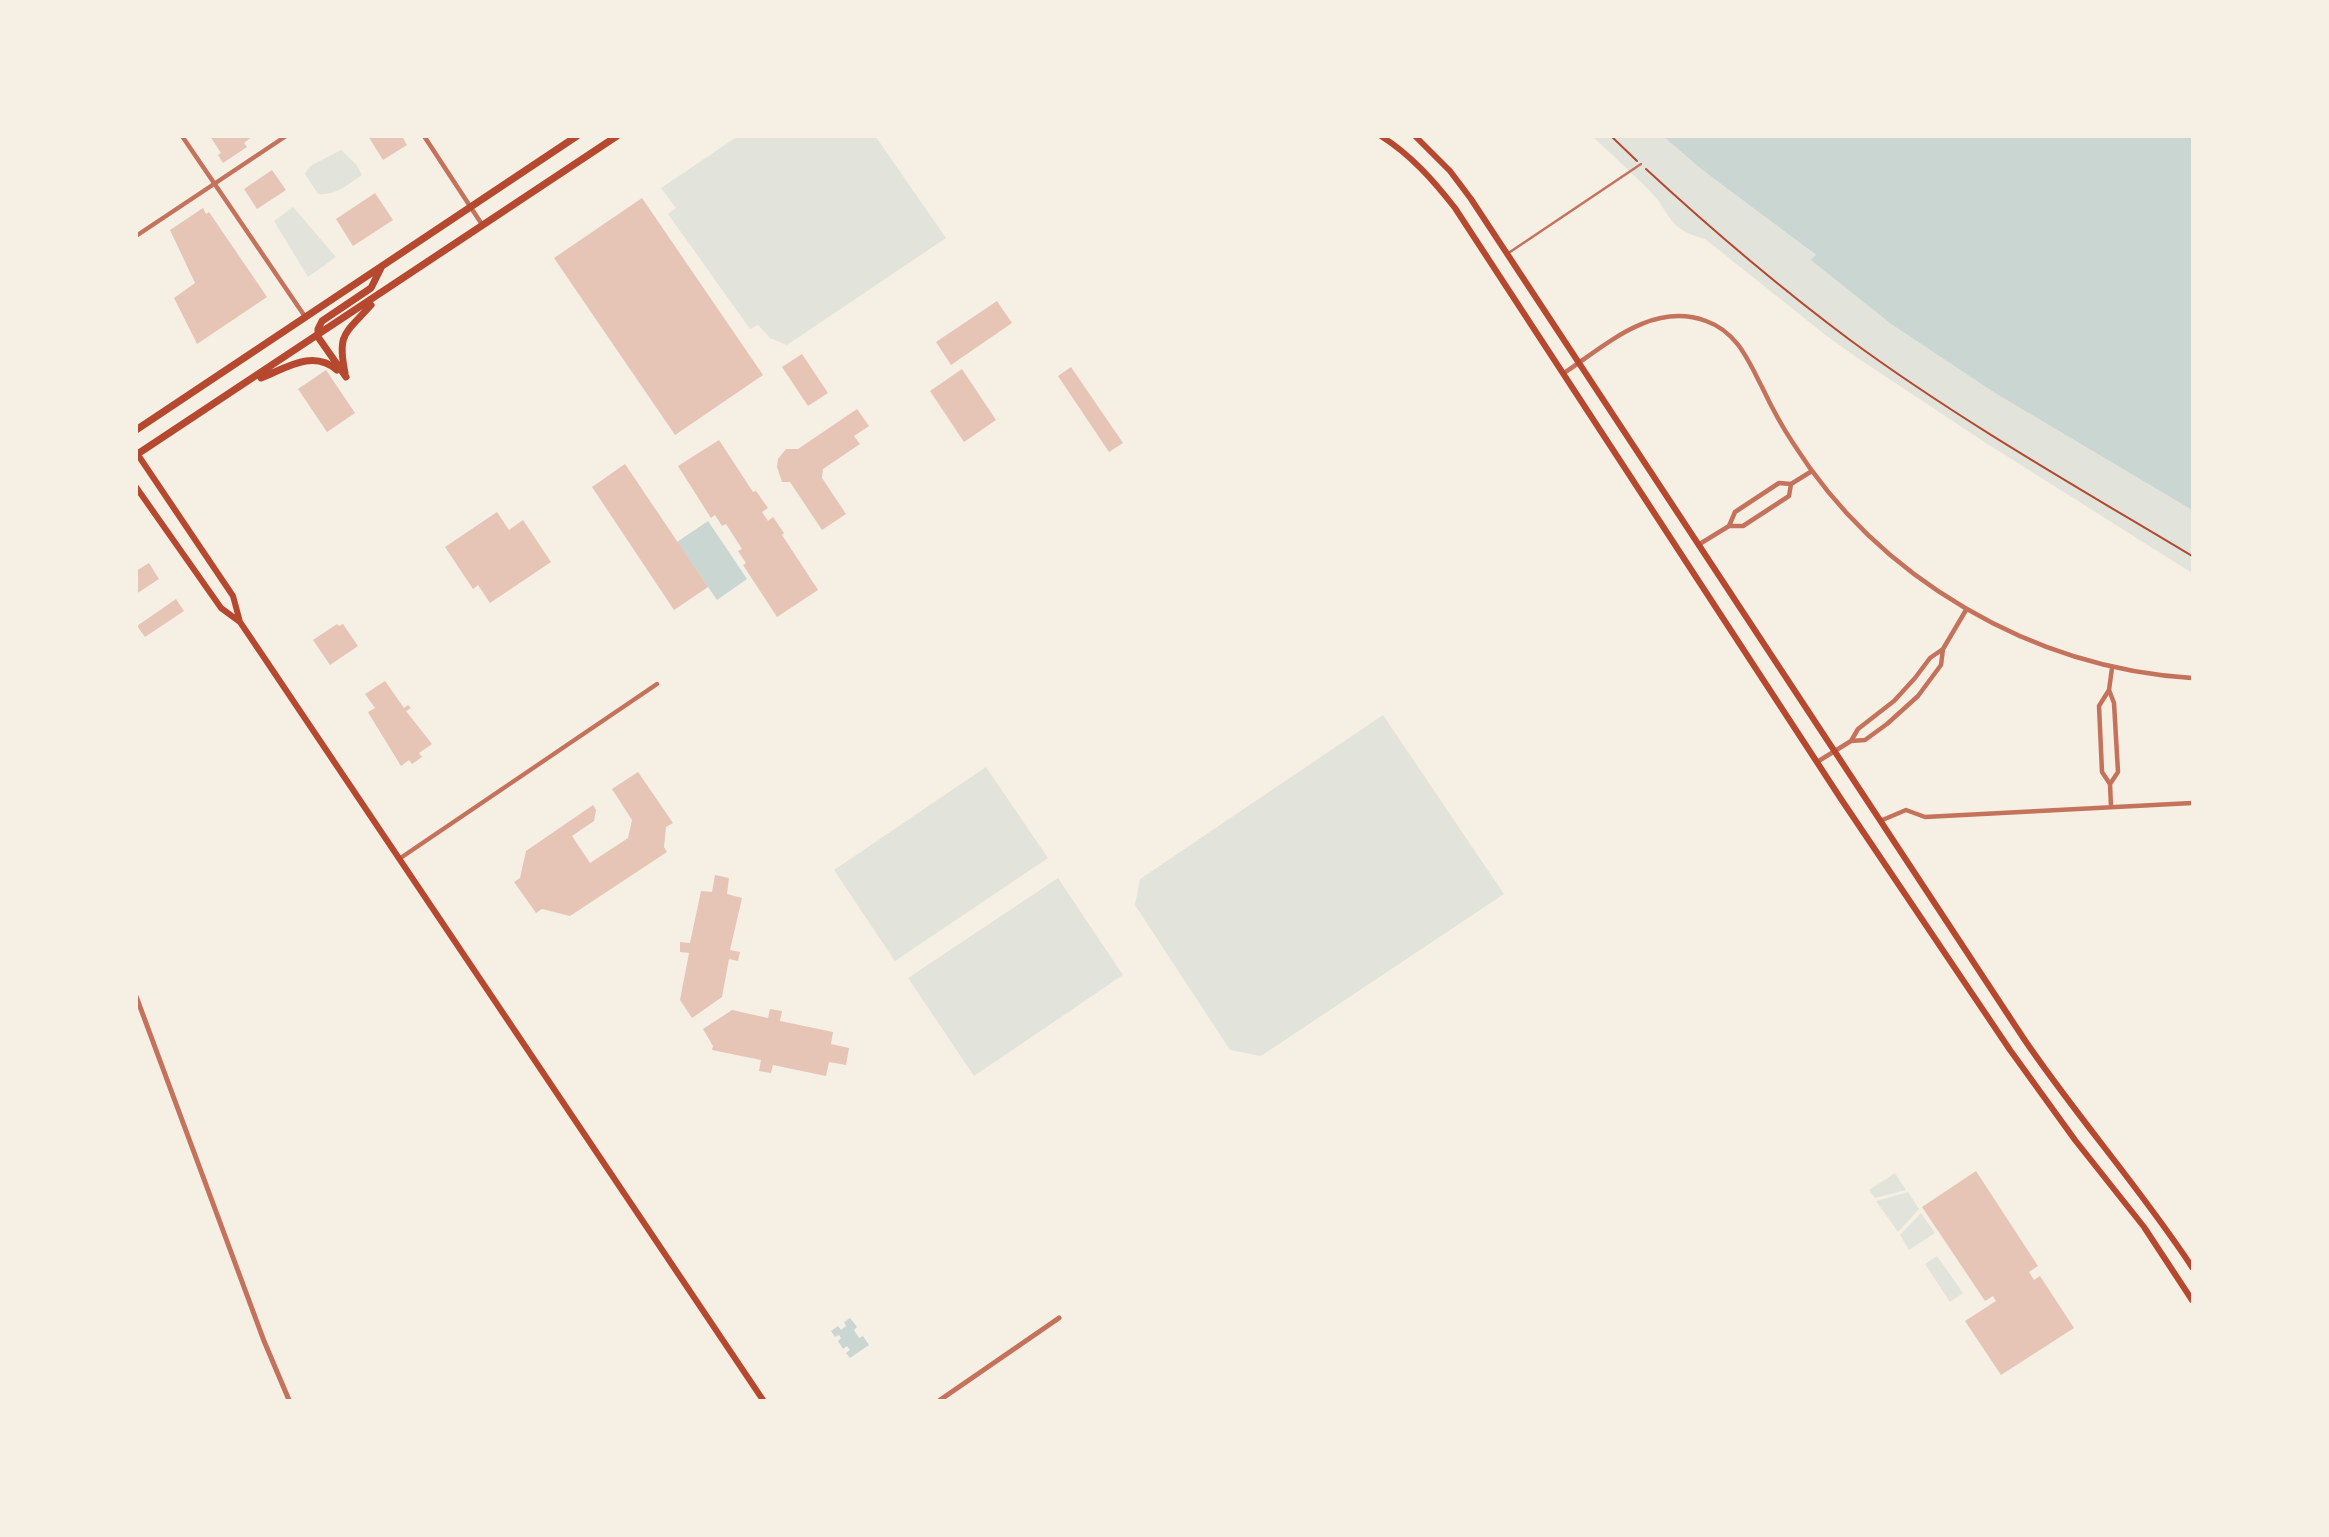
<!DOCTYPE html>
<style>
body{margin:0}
#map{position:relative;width:2329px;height:1537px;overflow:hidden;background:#f6efe4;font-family:Inter,sans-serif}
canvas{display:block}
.frame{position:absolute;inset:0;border:138px solid #f6efe4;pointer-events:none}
</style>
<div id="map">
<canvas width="2329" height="1537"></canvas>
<div class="frame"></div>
</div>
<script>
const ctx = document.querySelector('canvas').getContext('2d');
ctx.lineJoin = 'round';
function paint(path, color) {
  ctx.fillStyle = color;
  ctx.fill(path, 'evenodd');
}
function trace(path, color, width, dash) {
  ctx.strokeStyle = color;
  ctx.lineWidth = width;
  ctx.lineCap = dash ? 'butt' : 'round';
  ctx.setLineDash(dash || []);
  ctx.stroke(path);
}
paint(new Path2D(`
 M738 136 876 137 946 238 787 345 770 338 758 325 750 329 668 214 676 208 661 188Z
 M1593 137H1664L1701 169 1817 256 1812 260 1891 324 1995 393 2192 510V573L1986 443 1859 359 1828 337 1705 239C1665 228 1673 215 1649 190 1631 172 1612 155 1593 137Z
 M341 150 356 164 362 175C348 184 336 196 318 194L305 174 310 166Z
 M293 207 336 257 308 277 274 221Z
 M1383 715 1504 894 1261 1056 1230 1050 1135 905 1140 879Z
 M986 767 1048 858 895 961 834 870Z
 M1058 878 1123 975 974 1076 908 978Z
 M1895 1173 1906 1190 1875 1198 1869 1190Z
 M1908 1192 1919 1209 1898 1232 1876 1201Z
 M1921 1213 1935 1233 1909 1250 1900 1235Z
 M1937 1256 1963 1293 1950 1302 1925 1264Z`), '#e2e4dc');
paint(new Path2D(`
 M1664 137H2192V510L1995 393 1891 324 1811 260 1816 255 1701 169Z
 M708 521 747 579 717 600 677 542Z
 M850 1318 857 1327 854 1330 859 1338 863 1336 869 1345 850 1358 846 1353 850 1350 847 1346 843 1349 838 1341 841 1338 839 1335 835 1337 831 1331 838 1326 841 1330 846 1326 844 1322Z`), '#c9d6d2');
paint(new Path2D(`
 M210 136H253L244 143 247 147 223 163 218 155 221 153Z
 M368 136H402L407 145 383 160Z
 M272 170 286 190 257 209 244 189Z
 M375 193 393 220 353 246 336 219Z
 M642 198 763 375 675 435 554 258Z
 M203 208 206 214 209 212 267 297 197 344 174 298 195 283 170 230Z
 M997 301 1012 323 951 365 936 342Z
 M802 354 828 393 808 406 782 367Z
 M1071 367 1123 443 1109 452 1058 376Z
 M962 369 996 420 964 442 930 391Z
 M326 370 355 413 327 432 298 389Z
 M857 409 869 426 854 436 860 444 823 469 822 478 846 514 822 530 790 482H782L777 467 778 459 786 449H798Z
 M719 440 753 492 756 491 768 508 762 512 768 521 773 517 784 533 782 535 818 590 777 617 743 565 746 563 738 551 742 549 726 524 722 526 715 515 711 518 678 466Z
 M625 464 708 587 674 610 592 487Z
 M497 512 509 530 523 520 551 562 490 603 478 585 473 589 445 547Z
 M149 563 159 579 136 594V571Z
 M176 599 184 611 145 637 137 626Z
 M337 624 339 626 343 624 358 646 330 665 313 640Z
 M385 681 404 708 408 705 411 708 406 711 432 744 419 753 422 757 412 764 409 760 401 766 369 714 368 712 375 708 365 694Z
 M638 772 673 823 666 827 664 847 667 852 570 916 542 909 536 913 514 882 520 878 526 851 593 805 596 810 594 821 572 836 590 863 628 838 632 820 612 789Z
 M715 875 729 878 727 894 742 898 730 950 740 952 738 961 729 959 722 997 692 1018 680 1000 689 953 680 952V942L690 943 701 891 712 892Z
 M770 1009 782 1011 780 1021 833 1032 831 1044 849 1048 846 1065 829 1062 826 1076 773 1065 771 1073 759 1071 761 1060 712 1050 713 1046 703 1029 732 1010 768 1018Z
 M1976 1171 2038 1266 2029 1272 2034 1280 2040 1276 2074 1328 2001 1375 1965 1321 1996 1301 1993 1296 1985 1301 1922 1207Z`), '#e6c5b7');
trace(new Path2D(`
 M1611 136 1637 161
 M1646 169C1711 229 1779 287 1850 340 1959 420 2077 487 2192 556`), '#b5482f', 2);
trace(new Path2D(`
 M1507 254 1641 164`), '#c5725c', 2.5);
trace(new Path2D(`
 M182 136 306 318
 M424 136 483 226
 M136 236 286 136
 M1564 373C1605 346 1652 301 1706 321 1737 332 1748 360 1762 387 1771 406 1781 425 1793 443 1879 579 2032 668 2192 678
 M1791 484 1789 496 1743 526H1729L1735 512 1779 483 1791 484 1812 471
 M1698 545 1729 526
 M1943 649 1941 665 1918 696 1887 724 1865 740 1851 741 1858 729 1894 701 1915 678 1930 658 1943 649 1966 610
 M2109 690 2099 706 2102 772 2110 784 2118 772 2114 703 2109 690 2112 668
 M1817 762 1851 741
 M2110 784 2111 807
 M1880 821 1906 810 1925 817 2192 803
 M399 859 657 684`), '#c5725c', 4.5);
trace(new Path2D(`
 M136 996 264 1341 289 1400
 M940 1400 1059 1318`), '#c5725c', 5);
trace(new Path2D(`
 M1381 136C1411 155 1433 180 1455 208L1841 799 2010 1050 2075 1140 2144 1227 2192 1300
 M1415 136 1450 171 1471 199 2024 1039C2077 1117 2140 1188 2192 1267
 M136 452 233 596 240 622
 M136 487 221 608 240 622 263 656 763 1400`), '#b5482f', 6);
trace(new Path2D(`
 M345 373C337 333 345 334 371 305
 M346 377 318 337V329L322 321 371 288 382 266
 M261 378C286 368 313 349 337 370
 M136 430 577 136
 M136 455 617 136`), '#b5482f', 7);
</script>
